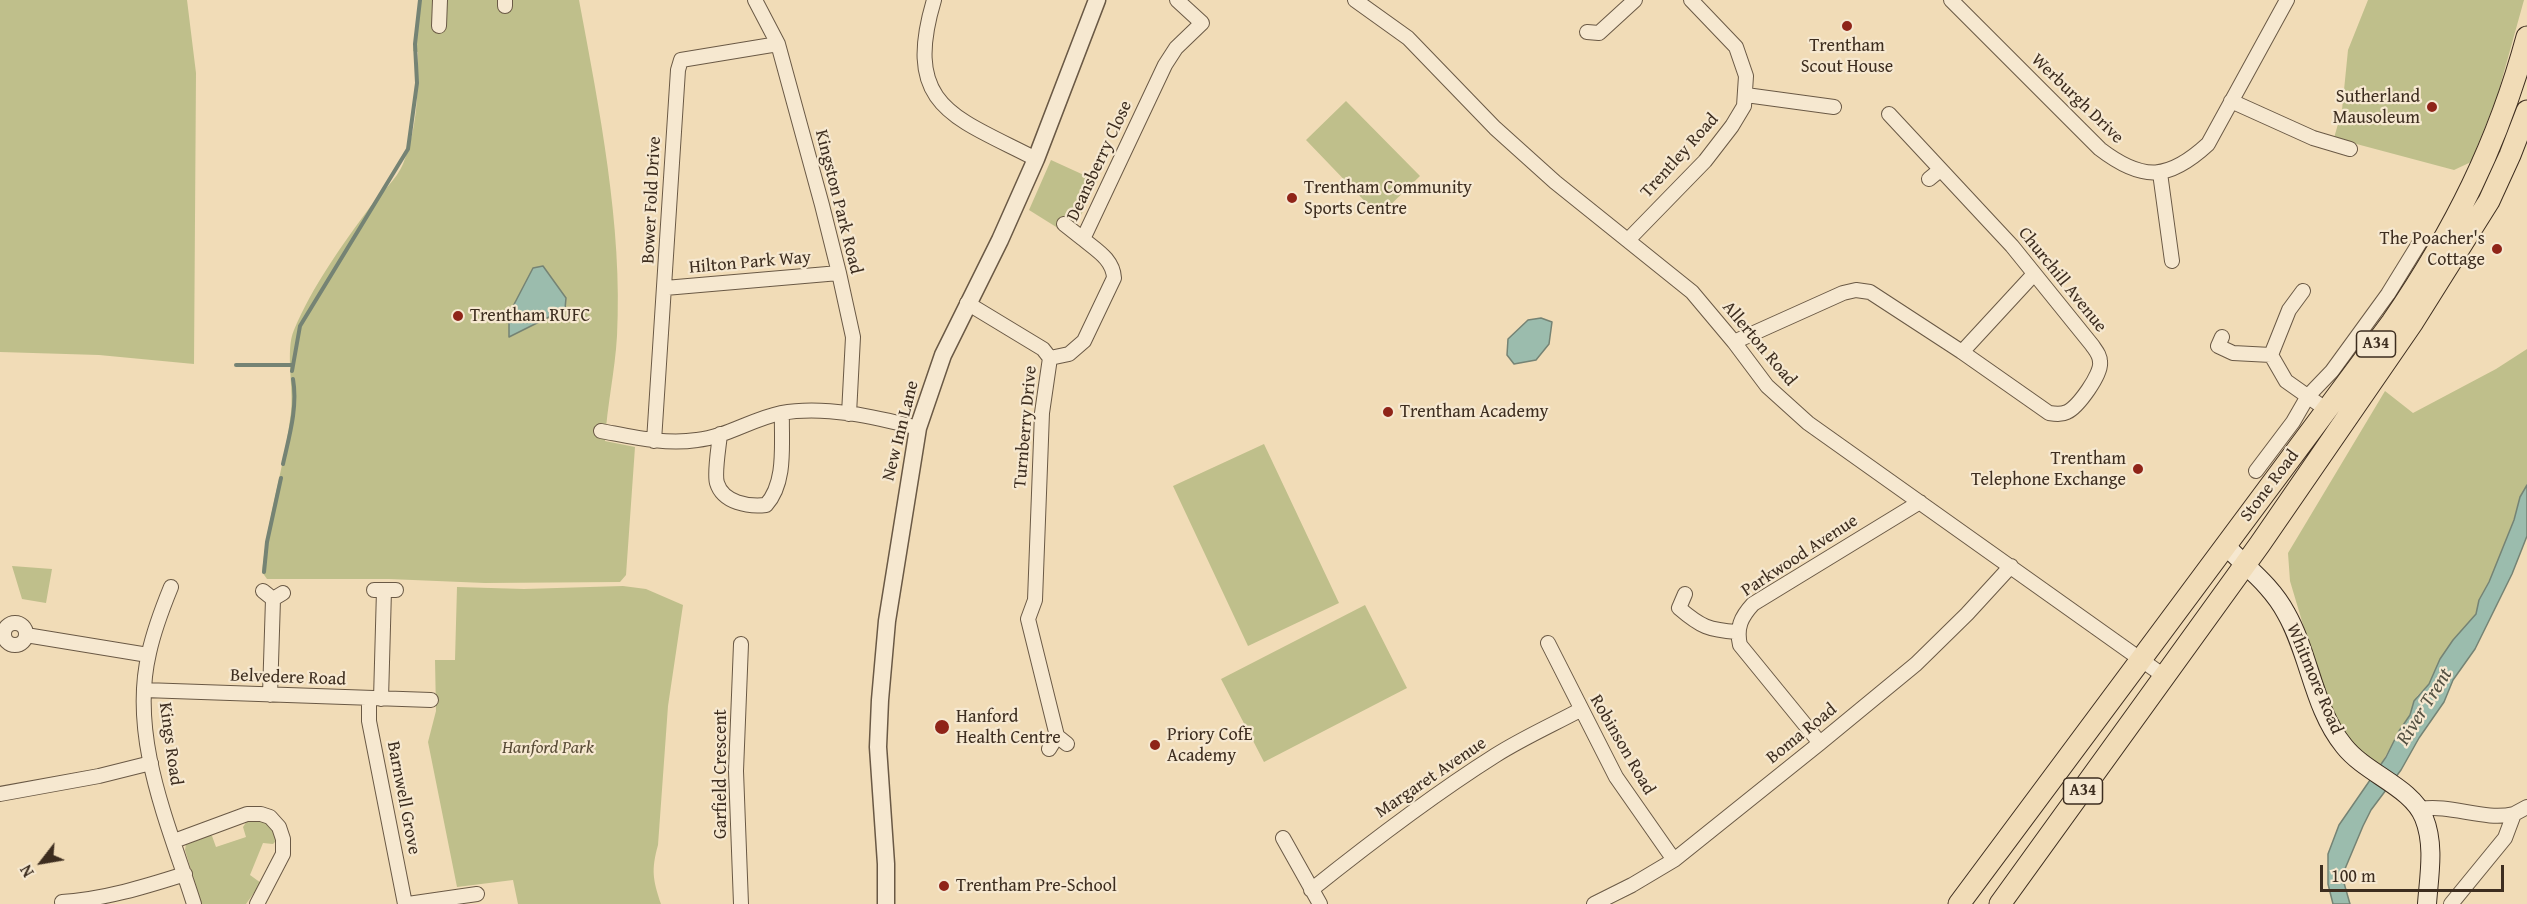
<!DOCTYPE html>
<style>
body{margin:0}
#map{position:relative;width:2527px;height:904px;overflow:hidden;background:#f1dcb7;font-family:"Gentium Book Plus",serif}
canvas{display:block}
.north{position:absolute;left:12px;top:832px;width:60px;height:60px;-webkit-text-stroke:4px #f6e8d0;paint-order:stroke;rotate:239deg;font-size:16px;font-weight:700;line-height:24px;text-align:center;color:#3d2d1f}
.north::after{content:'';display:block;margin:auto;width:21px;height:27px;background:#3d2d1f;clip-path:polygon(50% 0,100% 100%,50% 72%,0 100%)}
.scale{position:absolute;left:2320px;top:865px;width:184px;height:27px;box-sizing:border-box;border:3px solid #3d2d1f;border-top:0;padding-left:8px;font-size:18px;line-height:21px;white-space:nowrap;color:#3d2d1f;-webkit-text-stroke:4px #f6e8d0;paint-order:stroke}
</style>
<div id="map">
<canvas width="2527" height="904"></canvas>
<div class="north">N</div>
<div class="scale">100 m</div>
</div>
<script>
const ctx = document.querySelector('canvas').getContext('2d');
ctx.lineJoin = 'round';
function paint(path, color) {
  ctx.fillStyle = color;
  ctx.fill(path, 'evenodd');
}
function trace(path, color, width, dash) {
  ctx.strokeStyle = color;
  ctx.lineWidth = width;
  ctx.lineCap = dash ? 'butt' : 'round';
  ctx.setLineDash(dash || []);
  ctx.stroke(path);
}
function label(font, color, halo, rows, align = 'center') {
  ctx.font = font + ' "Gentium Book Plus",serif';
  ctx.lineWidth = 4.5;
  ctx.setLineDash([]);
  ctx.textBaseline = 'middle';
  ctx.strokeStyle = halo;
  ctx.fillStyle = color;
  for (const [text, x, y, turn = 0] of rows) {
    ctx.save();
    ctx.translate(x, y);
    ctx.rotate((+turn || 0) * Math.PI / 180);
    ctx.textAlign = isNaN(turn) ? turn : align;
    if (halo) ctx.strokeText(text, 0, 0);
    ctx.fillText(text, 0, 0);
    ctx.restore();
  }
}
paint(new Path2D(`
 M0 0H187L196 73 194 364 99 355 0 352Z
 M420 0H579C599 107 623 227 617 336 615 371 607 406 605 441L635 447 626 575 620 582 485 583 389 579H267L262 572C267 518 285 466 291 412 294 389 285 350 294 330 312 287 342 245 370 207 380 194 397 179 403 164 418 127 418 91 418 52L413 51Z
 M2368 0H2524L2497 97 2471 162 2454 170 2334 138 2342 110 2348 50Z
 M1346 101 1420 176 1379 216 1306 140Z
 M1051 160 1097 181 1075 228 1066 222 1061 230 1029 210Z
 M2527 349V485L2520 497 2514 520 2489 583 2479 600 2476 614 2453 640 2440 659 2429 684 2417 696 2410 715 2379 767 2353 745 2338 724 2310 648 2290 581 2288 553 2385 391 2413 413 2496 369Z
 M1264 444 1339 603 1248 646 1173 486Z
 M12 566 52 569 46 603 22 599Z
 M623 586 646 589 683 605 668 706 658 845C651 870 653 880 661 904H518L513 880 457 887 428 742 436 711 435 660H455L457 587 524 589Z
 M1365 605 1407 688 1264 762 1221 679Z
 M263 820 274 827 277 840 273 844 263 843 250 875 261 883 246 904H201L185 850 186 844 205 834 212 836 216 847 246 837 243 827 247 821Z`), '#bfbf8b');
const water = new Path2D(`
 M543 266 566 298 565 309 509 337V314L533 268Z
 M1541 318 1552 322 1549 344 1536 360 1514 364 1507 355 1508 339 1528 320Z
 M2527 485V536L2512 574 2475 649 2453 680 2444 702 2419 738 2401 770 2371 810 2363 826 2342 876 2350 904H2333L2328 884V854L2339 825 2386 757 2399 731 2410 715 2414 701 2429 684 2440 659 2453 640 2476 614 2479 600 2489 582 2514 520 2520 497Z`);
paint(water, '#9bbcad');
trace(water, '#758374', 1.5);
trace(new Path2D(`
 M236 365H292
 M292 371 300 326 408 149 417 83 415 44 420 0
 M283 464C289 437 298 407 293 379
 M264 572 267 542 281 478`), '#758374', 4);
const minor = new Path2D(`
 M755 0 778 44 822 205 839 273 853 337 849 414
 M934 0C902 107 955 117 1036 159
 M1355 0 1408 38 1495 128 1555 182 1692 292 1734 342 1767 386 1808 423 2164 676
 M1951 0 2100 149C2143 182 2169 180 2208 144L2287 0
 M505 6V0
 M439 26 440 0
 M1587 32 1599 33 1635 0
 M1746 95 1834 107
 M2231 101 2313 138 2350 149
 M2160 173 2172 261
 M1929 179 1940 170
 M1064 224 1083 239
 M1628 240 1705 161 1732 126 1744 106 1746 76 1736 47 1691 0
 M665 288 839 273
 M2303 291 2289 310 2271 355 2286 381 2327 410
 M967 303 1043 349 1050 358 1042 413 1035 600 1028 619 1057 736 1067 744
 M2222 337 2218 346 2233 353 2271 355
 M1734 342 1843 293 1856 290 1870 292 1962 352 2049 413C2055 414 2061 415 2067 412 2078 407 2102 374 2100 362 2100 355 2096 351 2092 345L2012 246 1889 114
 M1962 352 2034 274
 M1050 358 1069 354 1084 341 1114 278C1113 259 1096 250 1083 239L1165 65 1176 48 1202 23 1177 0
 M601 431C633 437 665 445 697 440 726 437 752 419 781 413 824 405 876 417 918 428
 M720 434C719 446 714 473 717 483 723 503 749 507 766 505 787 482 781 442 782 413
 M654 441 678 70 681 60 778 44
 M2256 471 2293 422 2308 396 2332 371 2388 294 2420 242
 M171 587C162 609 154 630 149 653 129 738 169 825 194 904
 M374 590H396
 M263 591 273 599 283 593
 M1685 594 1679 608C1701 627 1709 630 1737 632
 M4 634a11 11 0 1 1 22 0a11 11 0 1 1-22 0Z
 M26 635 148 655
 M1548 643 1616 777 1674 860
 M144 690 431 700
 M270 695 273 599
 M369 699V721L405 904
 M381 699 384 590
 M1820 743 1740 645C1736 628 1741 617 1753 604L1920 502
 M1049 749 1057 736
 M0 794 99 776 151 763
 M2420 809C2452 804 2483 821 2514 814
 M1283 838 1320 904
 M174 841 247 814H261L270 817 279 827 283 839V854L257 904
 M1311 890C1371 842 1431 796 1496 755 1523 738 1552 725 1580 710
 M62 902C105 899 144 887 185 874
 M408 904 477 894
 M741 904 736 771 741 644
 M1594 904 1632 885 1674 860 1820 743 1916 664 1967 614 2011 566
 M2451 904 2505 838 2514 814 2527 807`);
const tertiary = new Path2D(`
 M886 904V864L878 747 880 700 887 621 918 428 943 355 1000 240 1036 159 1097 0`);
const secondary = new Path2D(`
 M2226 546C2247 568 2271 585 2286 613 2310 655 2313 708 2344 746 2366 774 2412 787 2424 818 2435 845 2429 876 2427 904`);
const trunk = new Path2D(`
 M1959 904 2392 322C2454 231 2498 144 2527 37
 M2000 904 2260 544 2413 322 2489 201 2510 155 2527 111`);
trace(minor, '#6a5945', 16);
trace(tertiary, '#6a5945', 19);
trace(secondary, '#3d2d1f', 20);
trace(trunk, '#3d2d1f', 23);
trace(minor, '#f6e8d0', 14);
trace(tertiary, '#f6e8d0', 16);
trace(secondary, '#f6e8d0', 18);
trace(trunk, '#f1dcb7', 21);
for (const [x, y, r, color] of [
 [1847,26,6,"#8f2418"],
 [2432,107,6,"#8f2418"],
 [1292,198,6,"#8f2418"],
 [2497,249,6,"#8f2418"],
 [458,316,6,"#8f2418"],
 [1388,412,6,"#8f2418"],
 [2138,469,6,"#8f2418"],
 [942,727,8,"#8f2418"],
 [1155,745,6,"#8f2418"],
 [944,886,6,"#8f2418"]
]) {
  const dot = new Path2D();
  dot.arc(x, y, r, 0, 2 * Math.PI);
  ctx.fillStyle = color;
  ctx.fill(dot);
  trace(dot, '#f6e8d0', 2);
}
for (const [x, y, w] of [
 [2376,344,39],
 [2083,791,39]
]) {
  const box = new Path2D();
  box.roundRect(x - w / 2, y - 13, w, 26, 4.5);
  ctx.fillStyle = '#f6e8d0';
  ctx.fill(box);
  trace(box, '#3d2d1f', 1.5);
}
label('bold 16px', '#3d2d1f', null, [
 ["A34",2376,344],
 ["A34",2083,791]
]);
label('18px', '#3d2d1f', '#f6e8d0', [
 ["Trentham",1847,46,"center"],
 ["Scout House",1847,67,"center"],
 ["Sutherland",2420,97,"right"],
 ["Mausoleum",2420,118,"right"],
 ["Trentham Community",1304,188],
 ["Sports Centre",1304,209],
 ["The Poacher's",2485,239,"right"],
 ["Cottage",2485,260,"right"],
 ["Trentham RUFC",470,316],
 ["Trentham Academy",1400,412],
 ["Trentham",2126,459,"right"],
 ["Telephone Exchange",2126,480,"right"],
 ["Hanford",956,717],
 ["Health Centre",956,738],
 ["Priory CofE",1167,735],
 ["Academy",1167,756],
 ["Trentham Pre-School",956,886]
], 'left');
label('18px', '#3d2d1f', '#f6e8d0', [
 ["Werburgh Drive",2077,99,44],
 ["Trentley Road",1680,156,-48],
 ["Deansberry Close",1100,161,-65],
 ["Bower Fold Drive",652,200,-87],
 ["Kingston Park Road",838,202,76],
 ["Hilton Park Way",750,263,-5],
 ["Churchill Avenue",2062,280,51],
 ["Allerton Road",1759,344,50],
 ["Turnberry Drive",1026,427,-85],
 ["New Inn Lane",901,431,-76],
 ["Stone Road",2270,486,-53],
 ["Parkwood Avenue",1800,556,-33],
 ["Belvedere Road",288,678,2],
 ["Whitmore Road",2314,679,67],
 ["Boma Road",1802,734,-39],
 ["Kings Road",170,744,82],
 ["Robinson Road",1622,745,60],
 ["Garfield Crescent",721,774,-90],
 ["Margaret Avenue",1431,778,-34],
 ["Barnwell Grove",403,798,79]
]);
label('italic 18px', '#574a35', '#f6e8d0', [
 ["Hanford Park",548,748]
]);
label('italic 20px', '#545142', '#f6e8d0', [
 ["River Trent",2425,707,-58]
]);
</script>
